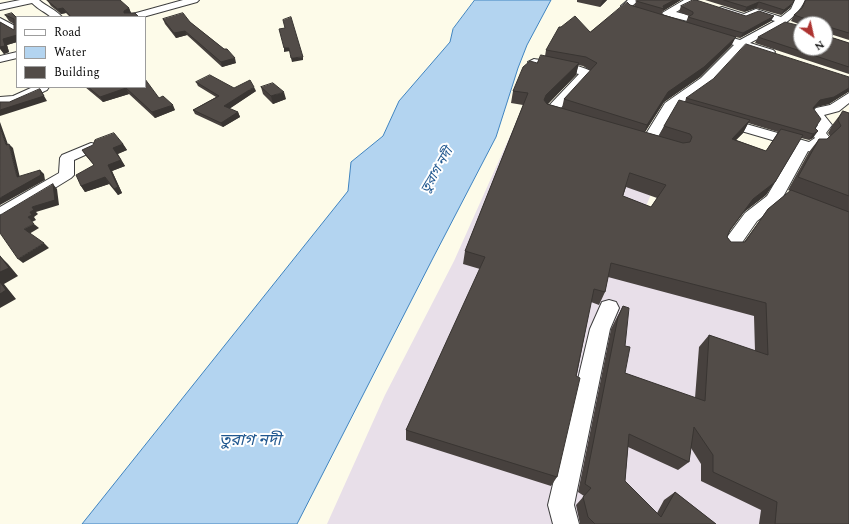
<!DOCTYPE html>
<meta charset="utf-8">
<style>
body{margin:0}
#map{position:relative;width:849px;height:524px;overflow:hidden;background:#fdfbe9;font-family:Spectral,serif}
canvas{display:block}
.legend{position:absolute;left:16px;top:16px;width:130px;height:72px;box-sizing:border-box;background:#fff;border:1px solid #9d9d9d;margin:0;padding:5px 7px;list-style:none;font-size:12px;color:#0a0a0a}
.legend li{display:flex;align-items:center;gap:8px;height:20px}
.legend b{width:20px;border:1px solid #9d9d9d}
.north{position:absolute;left:793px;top:16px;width:40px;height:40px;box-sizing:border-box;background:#fff;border:1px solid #9d9d9d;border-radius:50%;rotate:146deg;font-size:11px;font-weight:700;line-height:16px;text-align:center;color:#0a0a0a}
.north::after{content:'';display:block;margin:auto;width:14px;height:18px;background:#ad3330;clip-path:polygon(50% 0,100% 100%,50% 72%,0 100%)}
</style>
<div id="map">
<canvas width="849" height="524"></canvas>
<ul class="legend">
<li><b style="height:5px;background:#fff"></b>Road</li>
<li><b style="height:11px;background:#b3d4f0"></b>Water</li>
<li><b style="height:11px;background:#524c48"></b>Building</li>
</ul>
<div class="north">N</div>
</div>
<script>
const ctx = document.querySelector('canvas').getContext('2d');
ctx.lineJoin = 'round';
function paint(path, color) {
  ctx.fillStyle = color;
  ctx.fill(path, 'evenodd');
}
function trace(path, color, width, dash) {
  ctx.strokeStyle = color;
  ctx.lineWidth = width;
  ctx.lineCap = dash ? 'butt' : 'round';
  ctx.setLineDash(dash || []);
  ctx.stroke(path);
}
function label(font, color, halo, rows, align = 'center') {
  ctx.font = font + ' Spectral,"Noto Sans Bengali",serif';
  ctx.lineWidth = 4;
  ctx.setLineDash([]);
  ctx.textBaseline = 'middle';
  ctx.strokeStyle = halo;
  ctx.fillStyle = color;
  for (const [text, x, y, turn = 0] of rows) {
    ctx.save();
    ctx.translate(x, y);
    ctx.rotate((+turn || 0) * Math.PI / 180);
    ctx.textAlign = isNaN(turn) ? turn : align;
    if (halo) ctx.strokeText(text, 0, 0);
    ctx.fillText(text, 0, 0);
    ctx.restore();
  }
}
paint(new Path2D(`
 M536 108 670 148 642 216 836 294 849 524H327L385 395 454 261 518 118Z`), '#e8dfe9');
const water = new Path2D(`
 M475 0H551L527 45 518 68 496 137 433 258 297 524H82L348 191 351 162 383 136 399 101 450 42 453 29Z`);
paint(water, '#b3d4f0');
trace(water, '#4084c0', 1);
const minor = new Path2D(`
 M20 0H39C47 7 55 9 62 17H51C44 11 39 10 32 3L0 10V4Z
 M183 0H199L197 2 143 17H127L129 15Z
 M628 0H639L632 6 647 13 649 15 647 17H641L623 8 621 6Z
 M684 0H696L676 12 715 22 716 24 715 26H707L664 15 662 13Z
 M795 0H805C794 23 772 31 750 43L773 50 775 52 773 54 769 55 743 48 709 84 680 105 809 142 815 138 812 134 818 125 810 115 816 108 830 105 849 93V103L839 111 824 115 832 125 826 133 830 138C825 145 816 154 808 151L779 204 757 221 734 254 728 255 722 254 719 249 722 244 745 213 767 196 796 147 673 111 653 145H643L641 142 665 103 701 78 734 45 707 37 706 35 707 33 711 32 740 40 775 21 756 15 744 20 719 12 717 10 719 8 722 7 744 14 756 9 781 17 791 9Z
 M0 18 17 27V35L0 25Z
 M17 52V58L0 62V56Z
 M534 59C546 61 587 65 593 73L559 110 571 114 573 117 571 120C563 122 548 118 543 112L579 74 530 64 528 62Z
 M33 87H49L47 90C33 96 16 108 0 105V97L13 96Z
 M91 143 96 144 98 147 96 150 74 160V175L71 178 6 218 0 220V207L59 173 60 158 62 155Z
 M609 300 616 302 619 308 610 329 574 505 579 524H553L548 505 590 329 602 302Z`);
trace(minor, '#3d3d3d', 2);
paint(minor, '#fff');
paint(new Path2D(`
 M47 0 129 8 131 13 139 17H70L66 13 61 14 51 6Z
 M577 0H607L600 7 577 2Z
 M637 0H681L663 11 662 14 686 22 688 17 689 16 679 12 681 6 746 16 771 21 740 38 735 37 731 46 700 77 664 102 645 132 659 136 664 126 685 102 686 98 849 77V92H848L829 104 816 107 814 109 815 128 813 138 809 140 801 138 766 195 744 212 729 232 727 237 731 242H744L768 209 790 191 788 190 809 152 819 139H827L830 136 828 133 833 124 843 111 849 113V524H759L761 510 701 481V464L691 448 689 462 678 470 628 447 625 481 657 513 664 500 675 492 716 524H580L576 505 584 496 578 492 611 329 616 319 623 306 625 346V373L695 398 699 347 709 335 755 351 754 316 608 277 605 292 599 305 591 302 557 477 551 486 406 440V430L480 269 463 264 465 251 523 105 511 103 513 91 537 63 545 56 546 50 590 32 630 5 634 6ZM578 65 583 66 591 71 564 99 562 108 548 104 576 75ZM748 123 778 132 766 151 736 140 743 133ZM626 187 657 198 651 207 623 196Z
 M705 0H794L790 8 781 15 756 8 744 12Z
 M805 0H849V40L827 33V36L849 43V74L755 43 758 37 801 48 825 24H801V25L791 21 794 15 801 9Z
 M5 15 17 18V42L7 45 9 52 4 54 0 49V22L14 30V24L9 21Z
 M163 19 190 22 224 49 236 63 222 67 187 35 176 38 165 24Z
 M196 82 234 88 256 91 229 109 238 112 240 117 223 127 195 114 193 110 216 97 198 86Z
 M85 87H145L175 110 155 118 129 94 103 102Z
 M261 87 286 99 273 104 263 94Z
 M123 144 127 150 118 154 125 166 112 171 122 193 118 195 109 184 85 192 81 186 94 165 86 156 82 150Z`), '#47413e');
paint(new Path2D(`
 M603 0H607L600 7 602 1Z
 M674 0H681L663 11V6Z
 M759 2 756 8 744 12 747 7Z
 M793 3 790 8 781 15 784 10Z
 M63 8 66 13 61 14 58 9Z
 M129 8 131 13H124V11Z
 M774 16 771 21 740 38 743 33Z
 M185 31 187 35 176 38 174 33Z
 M17 35V42L7 45 9 52 4 54 0 48 3 39Z
 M736 37 731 46 700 77 664 102 643 135 647 125 668 92Z
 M284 48H289L290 51 284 52Z
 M303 57V60L292 62 291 58Z
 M235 58 236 63 222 67 221 62Z
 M579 63 576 75 544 108V100L546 95Z
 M254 87 256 91 226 111 224 106Z
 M126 88 129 94 103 102 100 97Z
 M849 88V91L848 92 829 104 816 107 809 114 813 108 820 100Z
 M40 89 47 101 0 116V110Z
 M284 92 286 99 273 104 271 96Z
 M173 105 175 110 155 118 152 112Z
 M238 112 240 117 223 127 221 123Z
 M750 120 743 133 724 152 732 139Z
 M0 122 10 150 6 145 0 127Z
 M818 131 813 138 809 140 813 134Z
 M9 144 13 148 21 182 17 177Z
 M123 144 127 150 117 154 113 148Z
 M121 160 125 166 112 171 122 193 118 195 114 189 108 165Z
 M40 170 44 174 45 180 0 205V198Z
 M105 177 109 184 85 192 81 186Z
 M775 182 766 195 744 212 721 243 753 199Z
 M53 184 57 189 59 205 36 212 38 214 34 217 36 220 32 222 28 217 32 207Z
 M34 224 39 228 29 234 24 229Z
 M44 243 49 248 23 263 18 259Z
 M0 256 8 264 18 276 4 284 16 299 0 308Z`), '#393532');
const building = new Path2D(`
 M47 0H120L129 8 124 11V13H135L139 17H71L63 8 58 9Z
 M637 0H674L663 6 664 9 636 1Z
 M693 0H696L746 16 759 11 774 16 743 33 688 17 693 14V12L681 6Z
 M724 0H794L793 3 784 10 759 2 747 7Z
 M806 0H849V33L829 27 827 28V36L849 43V67L758 37 785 22 801 26V48H825V24H805L806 19 794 15 802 8Z
 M627 2 630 5 736 37 704 67 668 92 647 125 564 99 597 63 586 57 546 50 559 27H561L575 16 590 32Z
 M12 13 17 18V35L3 39 5 46 0 47V22L14 30V19L5 15Z
 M183 13 190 22 224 49H227L235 58 221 62 185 31 174 33 163 19Z
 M291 17 303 57 291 58 289 48H284L279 29 285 28 283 20Z
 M746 44 849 77V88L834 97 820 100 813 108 821 119 815 128 818 131 813 134 686 98 713 79Z
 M541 55 579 63 546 95 544 100 547 104 683 143 690 142 692 137 690 134 664 126 679 100 750 120 732 139 766 151 781 129 803 135 775 182 753 199 730 230 727 237 731 242H745L768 209 791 190 849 212V524H775L777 502 713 472V455L694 427 689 462 629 434 625 481 661 517 675 492 716 524H595L588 517 583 497 591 488 585 484 618 317 623 306 629 308 625 346 630 347 625 373 705 401 709 335 768 355 766 303 611 263 605 292 594 289 576 376 580 378 557 477 406 430 485 257 465 251 528 93 513 91 523 67 530 61 537 63ZM630 173 666 185 651 207 623 196Z
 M210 75 234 88 250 80 254 87 224 106 238 112 221 123 193 110 219 96 196 82Z
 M145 79 159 98 163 96 173 105 152 112 126 88 100 97 88 87H145Z
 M273 83 284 92 271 96 261 87Z
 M40 89 44 96 0 110V102H9Z
 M843 111 849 113V196L798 177 819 139H827L841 126 838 120Z
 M0 127 6 145 9 144 17 177 40 170 41 175 0 198Z
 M114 133 123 144 113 148 121 160 108 165 118 187 114 189 105 177 81 186 76 175 94 165 82 150 93 145 95 140Z
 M53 184 55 200 32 207 34 210 30 212 32 215 28 217 34 224 24 229 44 243 18 259 0 233V215L2 214Z
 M0 256 9 268 0 272Z
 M0 282 6 290 0 294Z`);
paint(building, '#524c48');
trace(building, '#393532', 1);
label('italic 13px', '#20578f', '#fff', [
 ["তুরাগ নদী",438,171,-60]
]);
label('italic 16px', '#20578f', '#fff', [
 ["তুরাগ নদী",250,442]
]);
</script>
